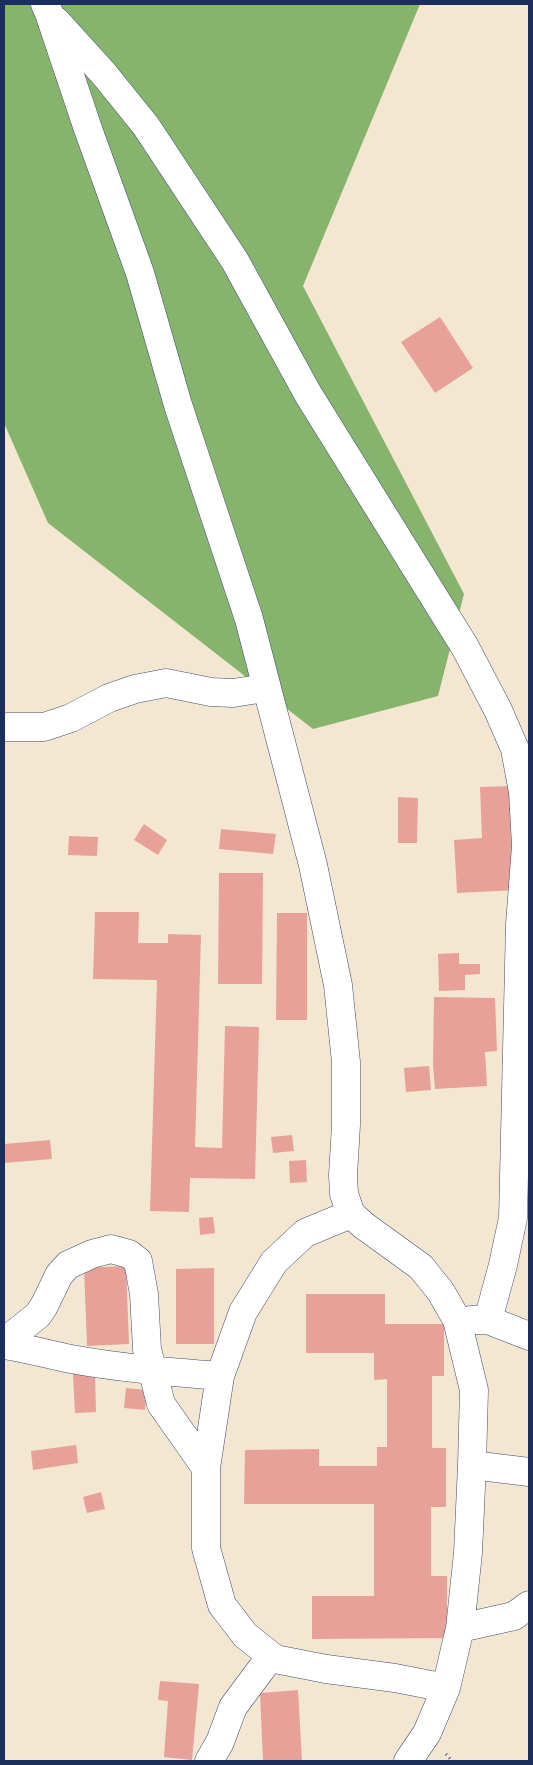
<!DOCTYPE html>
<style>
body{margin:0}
#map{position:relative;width:533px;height:1765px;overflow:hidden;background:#f4e7d2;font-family:Pangolin,sans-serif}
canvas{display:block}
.frame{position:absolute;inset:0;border:5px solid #1b2f5e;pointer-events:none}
</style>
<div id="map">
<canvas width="533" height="1765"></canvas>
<div class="frame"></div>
</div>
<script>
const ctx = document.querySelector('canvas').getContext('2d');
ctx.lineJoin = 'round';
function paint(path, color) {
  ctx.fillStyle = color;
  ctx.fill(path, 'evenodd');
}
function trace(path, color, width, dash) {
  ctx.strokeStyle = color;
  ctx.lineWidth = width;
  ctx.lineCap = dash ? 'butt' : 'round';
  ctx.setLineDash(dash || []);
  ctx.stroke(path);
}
paint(new Path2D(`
 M4 4H420L303 286 464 594 438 696 313 729 48 523 4 423Z`), '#86b46c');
paint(new Path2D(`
 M440 317 473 368 435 393 401 342Z
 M512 786 517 890 457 893 454 840 482 838 480 787Z
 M398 797 418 798 417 843H398Z
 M144 824 167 840 158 855 134 840Z
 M221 829 276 834 273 854 219 849Z
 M69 836 98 837 97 856 68 855Z
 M219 873H263L262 984H218Z
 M95 912H139L138 943H168V934L201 935 195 1147 222 1148 225 1026 259 1027 255 1179 190 1178 189 1212 150 1211 157 980 93 979Z
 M277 913H307V1020H276Z
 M459 953V964H480V974L465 975V990L439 991 438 954Z
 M434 997 495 998 497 1051 485 1052 487 1086 435 1089 433 1065Z
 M429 1066 431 1090 406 1092 404 1068Z
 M292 1135 294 1151 273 1153 271 1137Z
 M50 1140 52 1159 4 1163V1144Z
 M306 1160 307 1182 290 1183 289 1161Z
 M213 1217 215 1233 200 1235 199 1218Z
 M126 1266 129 1344 87 1346 84 1268Z
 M214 1268V1344H176V1269Z
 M306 1294H385V1324H444V1376H432V1448H446V1507H431V1576H447V1638L312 1639V1596H374V1504H244L245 1450 319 1449V1466H377V1447H387V1379L374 1380V1353H306Z
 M95 1373 96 1412 75 1413 73 1374Z
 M126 1388 147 1390 145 1410 124 1408Z
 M76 1445 78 1463 33 1470 31 1451Z
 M101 1492 105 1509 87 1513 83 1497Z
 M160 1681 199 1684 192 1760 164 1757 168 1701 158 1700Z
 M298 1690 302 1761H263L260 1693Z`), '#e8a198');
const minor = new Path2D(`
 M45 4 49 13 88 129 140 273 178 405 249 619 313 865 338 985 346 1062V1125L343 1175 344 1194 351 1214 363 1225 421 1267 441 1292 457 1320 474 1390 472 1465 468 1553 460 1628 446 1688 427 1733 408 1761
 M56 21 104 74 146 126 235 261 308 394 465 647 498 710 515 749 523 792 526 846 520 924 513 1218 503 1265 488 1320
 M4 727H44L71 718 109 698 135 689 166 683 211 692 233 693 265 688
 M351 1214 305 1233 274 1262 243 1312 220 1376 206 1468V1548L222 1605 245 1635 275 1659 326 1669 395 1678 446 1688
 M471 1320H488L529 1336
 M4 1342 38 1315 44 1306 59 1275 68 1265 92 1254 111 1249 129 1254 138 1261 144 1294 147 1349 161 1404 206 1468
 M4 1345C27 1348 49 1355 71 1359 120 1368 170 1372 220 1376
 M472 1465 529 1472
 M460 1628 514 1616 529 1605
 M209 1761 220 1742 233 1707 271 1656`);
trace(minor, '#3c4b6f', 29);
trace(new Path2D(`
 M446 1754 452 1761`), '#3c4b6f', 3, [1, 4]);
trace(minor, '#fff', 28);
</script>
